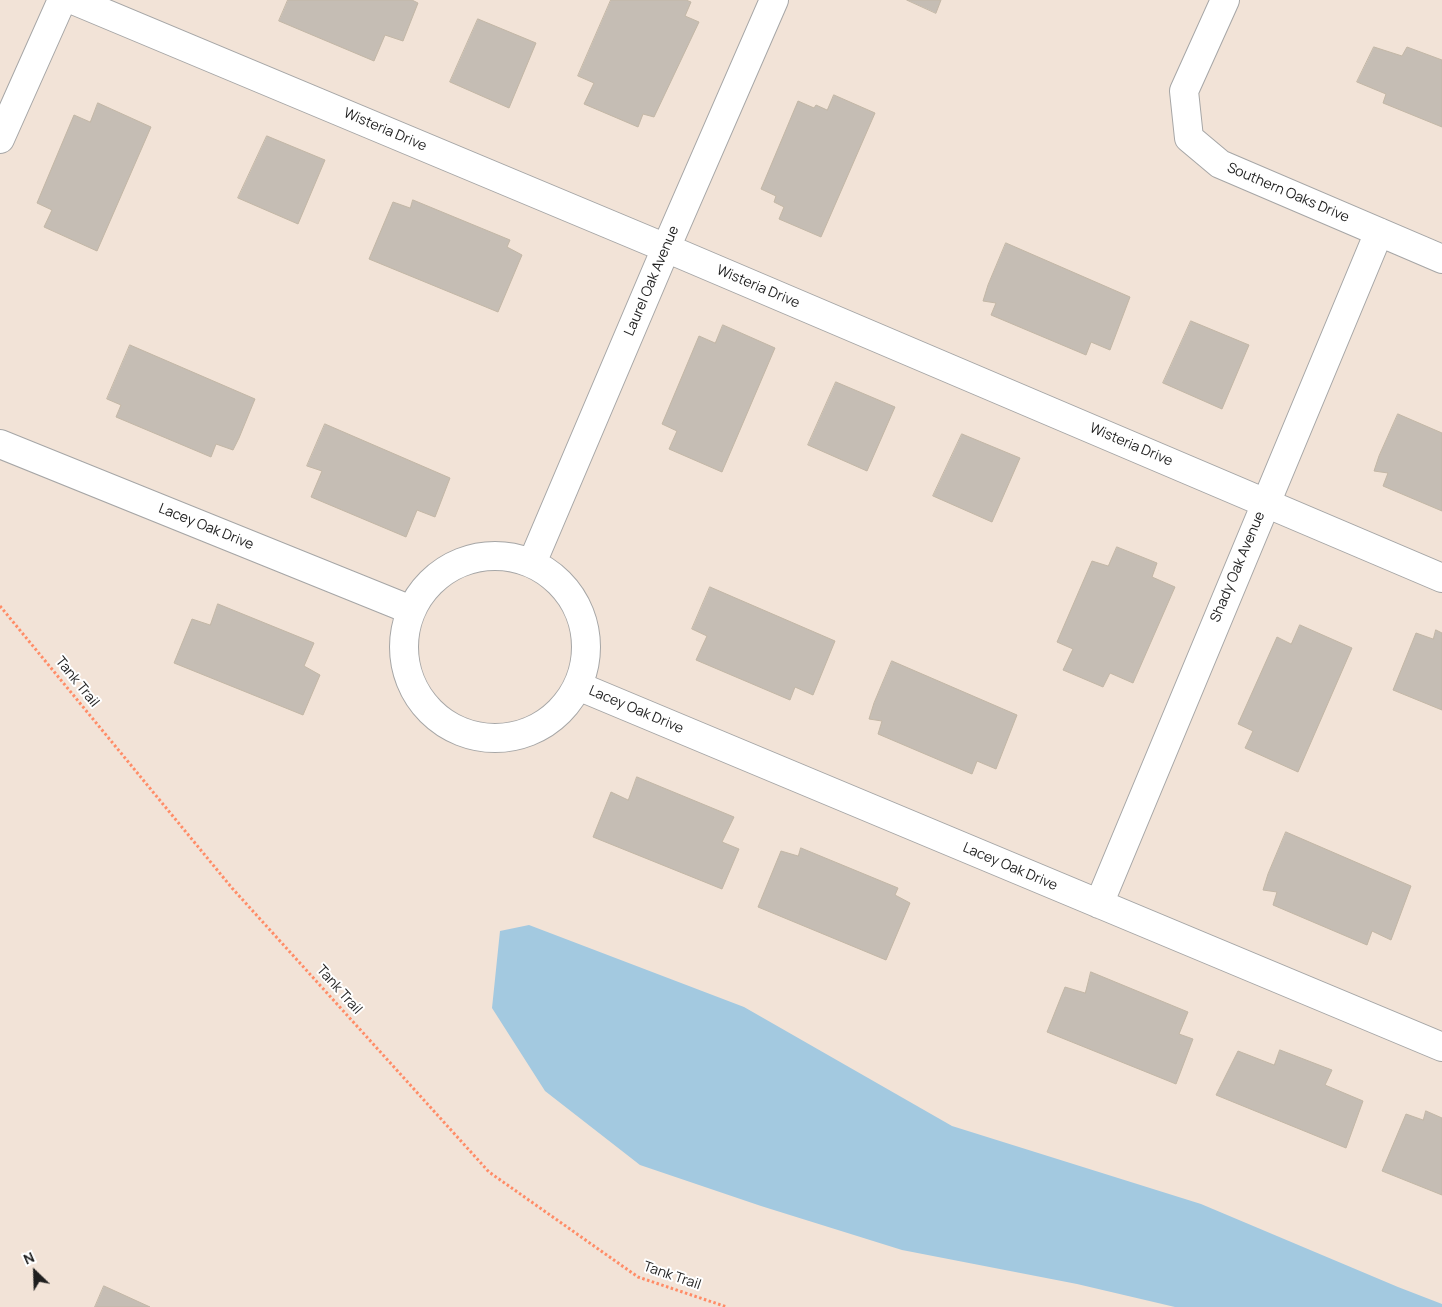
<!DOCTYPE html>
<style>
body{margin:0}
#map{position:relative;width:1442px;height:1307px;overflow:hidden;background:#f0eee5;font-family:Manrope,sans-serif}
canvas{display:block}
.north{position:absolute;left:10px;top:1247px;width:50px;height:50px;-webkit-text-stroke:4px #fff;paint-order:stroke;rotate:336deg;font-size:14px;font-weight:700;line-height:20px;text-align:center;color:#1f1f1f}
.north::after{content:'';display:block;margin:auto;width:18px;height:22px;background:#1f1f1f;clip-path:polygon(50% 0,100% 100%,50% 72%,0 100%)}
</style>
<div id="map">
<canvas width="1442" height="1307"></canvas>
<div class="north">N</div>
</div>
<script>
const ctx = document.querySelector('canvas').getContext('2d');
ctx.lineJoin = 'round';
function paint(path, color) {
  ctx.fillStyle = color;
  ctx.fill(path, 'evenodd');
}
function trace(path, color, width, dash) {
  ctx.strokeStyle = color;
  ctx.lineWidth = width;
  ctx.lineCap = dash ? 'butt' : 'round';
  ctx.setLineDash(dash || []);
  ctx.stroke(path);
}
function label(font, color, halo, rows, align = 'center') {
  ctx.font = font + ' Manrope,sans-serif';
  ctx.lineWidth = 4;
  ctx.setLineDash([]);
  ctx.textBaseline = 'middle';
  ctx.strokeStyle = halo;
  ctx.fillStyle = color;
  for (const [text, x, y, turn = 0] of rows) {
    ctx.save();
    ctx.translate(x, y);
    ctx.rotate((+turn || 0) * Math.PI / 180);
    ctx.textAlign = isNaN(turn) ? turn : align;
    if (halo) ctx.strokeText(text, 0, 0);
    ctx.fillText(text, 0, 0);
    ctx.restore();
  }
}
paint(new Path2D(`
 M0 0H1442V1307H0Z`), '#f2e3d7');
paint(new Path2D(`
 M529 925 744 1007 952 1126 1201 1204 1398 1287 1442 1304V1307H1175L1077 1284 902 1250 761 1206 640 1165 545 1091 492 1008 500 931Z`), '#a3c9e0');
const building = new Path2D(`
 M288 0H412L418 3 403 41 385 35 374 61 279 21Z
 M611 0H686L691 2 685 16 699 22 654 117 643 114 638 127 584 104 594 83 578 76Z
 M907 0H941L936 13Z
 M478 19 536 43 509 108 450 82Z
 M1374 47 1402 56 1407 47 1442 60V127L1383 103 1386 94 1357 82Z
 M834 95 875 113 821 237 779 219 784 207 774 202 776 196 761 189 798 101 814 108 816 105 827 110Z
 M98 103 151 127 97 251 44 227 52 210 37 203 74 115 90 122Z
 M267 136 325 160 298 224 238 198Z
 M413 200 510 240 507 247 522 255 498 312 369 259 393 202 410 208Z
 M1006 243 1130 297 1110 350 1091 342 1086 355 991 315 996 303 983 301 988 285Z
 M1191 321 1249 345 1222 409 1163 383Z
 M723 325 775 348 722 472 669 449 677 431 662 424 699 336 715 343Z
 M130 345 255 399 239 438 233 450 216 444 211 457 116 417 121 405 107 399Z
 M836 382 895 407 867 471 808 445Z
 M1398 414 1442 433V511L1383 486 1388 473 1374 471 1379 456Z
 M325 424 450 478 435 517 417 510 406 537 311 497 322 471 307 466Z
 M962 434 1020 458 992 522 933 496Z
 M1117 547 1157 563 1152 577 1175 587 1133 683 1110 673 1103 687 1063 670 1073 649 1057 642 1092 561 1108 566Z
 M710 587 835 641 813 695 795 687 790 700 696 660 707 636 692 629Z
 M218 604 314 643 304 666 320 675 303 715 174 663 192 619 210 625Z
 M1300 625 1352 648 1298 772 1245 748 1253 731 1238 724 1277 637 1291 644Z
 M1436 630 1442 633V710L1393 690 1416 633 1433 639Z
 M892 661 1017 715 996 769 977 761 972 774 878 734 882 721 869 719 874 703Z
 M637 777 734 817 722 842 739 849 722 889 593 837 611 792 628 800Z
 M1286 832 1411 886 1391 940 1372 931 1367 945 1273 905 1277 892 1263 890 1268 874Z
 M801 848 898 888 895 895 910 903 886 960 758 907 781 851 798 856Z
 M1091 972 1188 1012 1179 1034 1193 1039 1176 1084 1047 1032 1065 987 1085 993Z
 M1280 1050 1332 1070 1325 1085 1363 1101 1346 1148 1216 1095 1238 1051 1274 1065Z
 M1426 1111 1442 1118V1195L1382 1171 1406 1114 1423 1120Z
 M104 1286 150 1307H95Z`);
paint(building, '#c5bdb4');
trace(building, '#c3b7a6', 1);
const street = new Path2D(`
 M73 0 666 248 1442 578
 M1225 0 1184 91 1189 138 1220 164 1442 259
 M0 139 62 0
 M0 444 411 610
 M404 647a91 91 0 1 1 182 0a91 91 0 1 1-182 0Z
 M532 563 666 248 774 0
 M578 686 1442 1047
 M1099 904 1379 232`);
trace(street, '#a6a6a6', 30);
trace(new Path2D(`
 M0 606 232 888 489 1172 638 1277 727 1307`), '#ff8c67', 3, [2.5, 2.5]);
trace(street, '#fff', 28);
label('14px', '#1f1f1f', '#fff', [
 ["Wisteria Drive",385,130,23],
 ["Southern Oaks Drive",1288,193,23],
 ["Laurel Oak Avenue",652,281,-67],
 ["Wisteria Drive",758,287,23],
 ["Wisteria Drive",1131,445,23],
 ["Lacey Oak Drive",206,527,22],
 ["Shady Oak Avenue",1238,567,-67],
 ["Tank Trail",77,682,51],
 ["Lacey Oak Drive",636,710,23],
 ["Lacey Oak Drive",1010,867,23],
 ["Tank Trail",339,990,48],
 ["Tank Trail",672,1276,19]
]);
</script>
